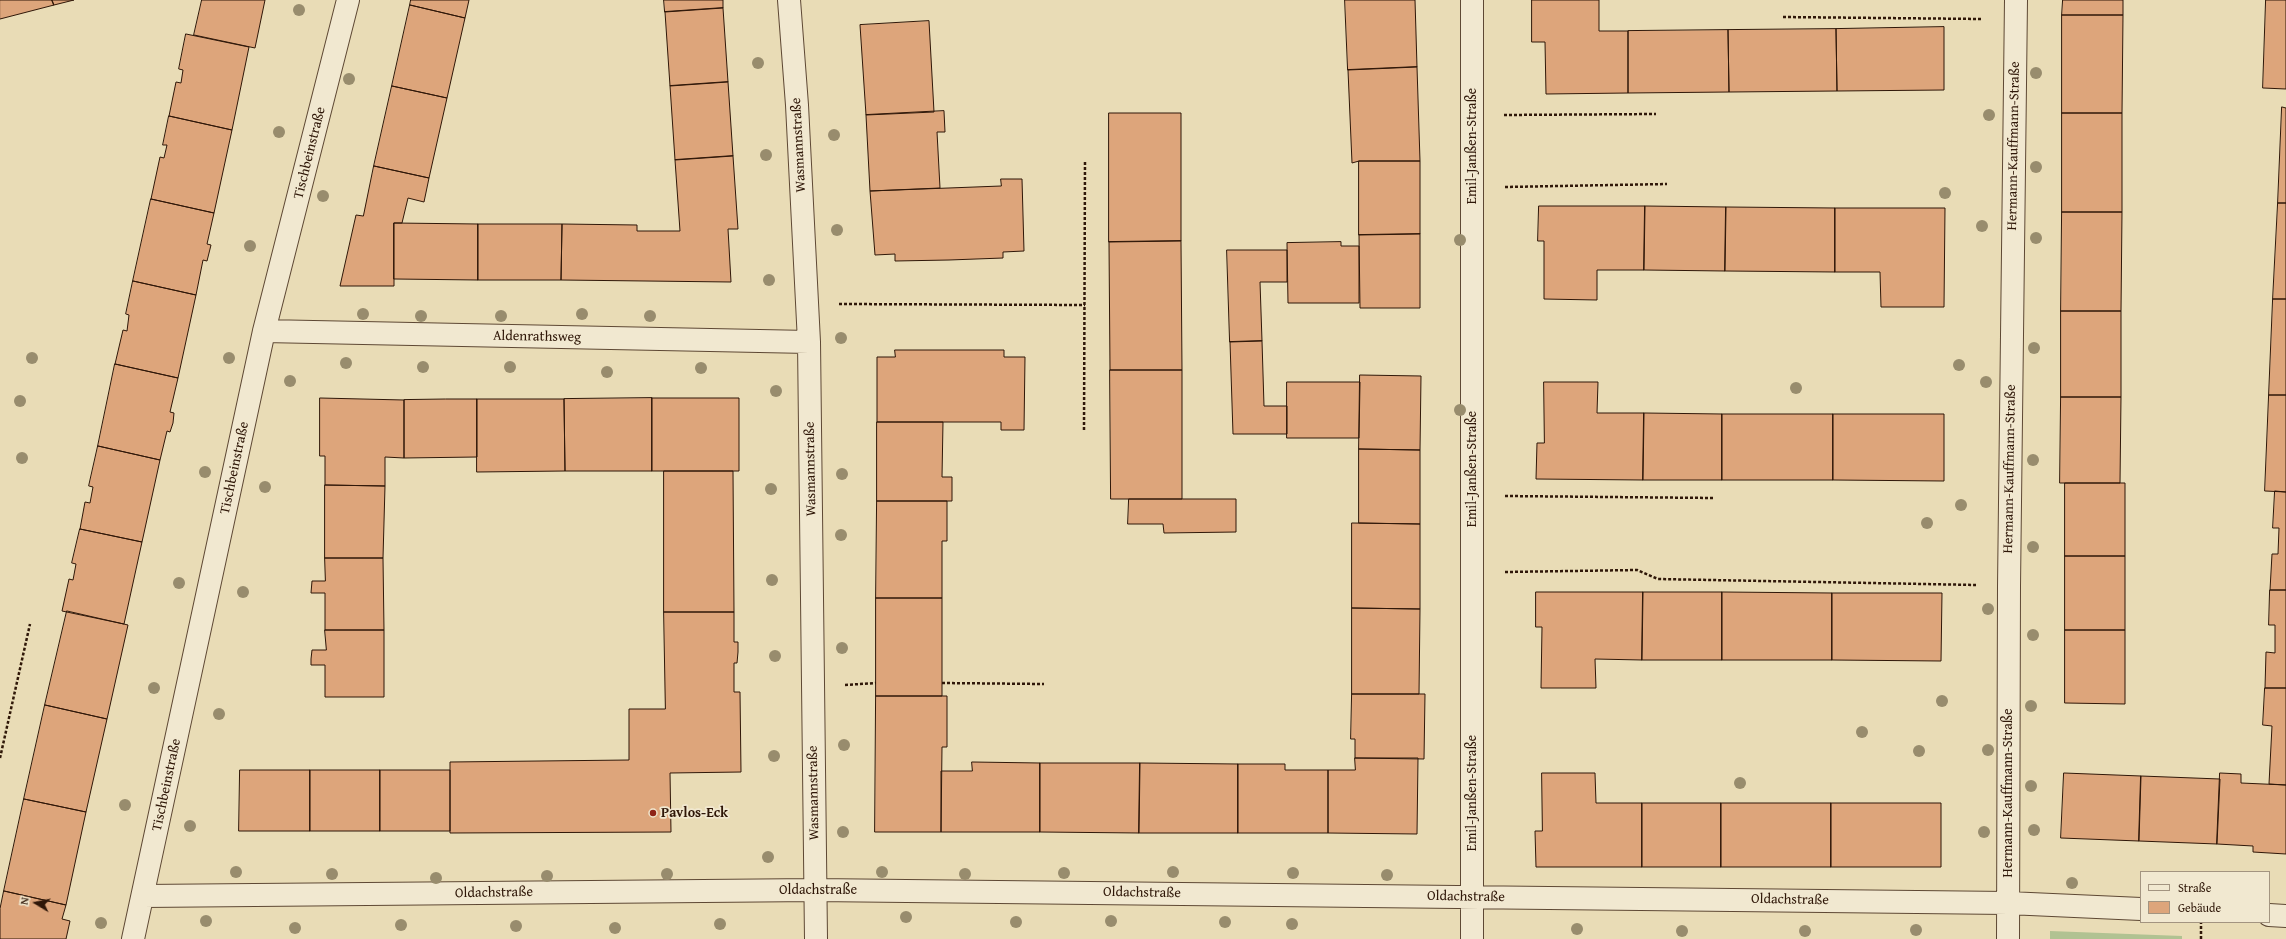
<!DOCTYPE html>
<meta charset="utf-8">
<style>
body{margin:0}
#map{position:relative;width:2286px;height:939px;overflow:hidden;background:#e9dcb6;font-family:"Gentium Book Plus",serif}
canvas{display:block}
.legend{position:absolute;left:2140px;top:871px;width:130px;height:52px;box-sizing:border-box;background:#f1e8d0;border:1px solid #a39480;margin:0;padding:5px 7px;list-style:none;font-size:12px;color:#2f1708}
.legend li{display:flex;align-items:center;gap:8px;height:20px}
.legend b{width:20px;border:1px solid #a39480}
.north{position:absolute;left:16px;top:883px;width:40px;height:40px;-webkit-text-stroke:3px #f1e8d0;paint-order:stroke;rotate:280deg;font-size:11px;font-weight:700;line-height:16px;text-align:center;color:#2f1708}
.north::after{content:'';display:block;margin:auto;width:14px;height:18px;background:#2f1708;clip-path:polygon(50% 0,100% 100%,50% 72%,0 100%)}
</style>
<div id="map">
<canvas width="2286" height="939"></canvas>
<ul class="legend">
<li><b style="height:5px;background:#f1e8d0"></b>Straße</li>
<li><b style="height:11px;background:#dda57b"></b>Gebäude</li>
</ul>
<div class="north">N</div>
</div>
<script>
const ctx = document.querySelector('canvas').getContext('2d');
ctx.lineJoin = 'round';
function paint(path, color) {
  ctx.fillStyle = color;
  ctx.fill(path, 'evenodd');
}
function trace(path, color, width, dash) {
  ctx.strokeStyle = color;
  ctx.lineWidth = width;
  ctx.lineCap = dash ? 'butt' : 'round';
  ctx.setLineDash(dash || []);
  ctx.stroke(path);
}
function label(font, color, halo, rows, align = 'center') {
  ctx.font = font + ' "Gentium Book Plus",serif';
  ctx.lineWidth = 3.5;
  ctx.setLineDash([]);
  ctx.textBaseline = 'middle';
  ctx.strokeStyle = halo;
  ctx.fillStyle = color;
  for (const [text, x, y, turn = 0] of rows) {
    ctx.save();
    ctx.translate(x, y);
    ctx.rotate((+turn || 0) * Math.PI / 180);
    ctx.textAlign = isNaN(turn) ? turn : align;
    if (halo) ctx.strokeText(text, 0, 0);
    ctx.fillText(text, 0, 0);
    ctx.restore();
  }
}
paint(new Path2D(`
 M2050 931 2182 936V939H2050Z`), '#b1c292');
const building = new Path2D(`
 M0 0H52L54 5 0 19Z
 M52 0H74L54 5Z
 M202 0H265L255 48 194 35Z
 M411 0H469L465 18 410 5Z
 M664 0H723V8L665 12Z
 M1345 0H1415L1417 67 1348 70Z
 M1532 0H1599V31H1628V93L1546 94 1545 42H1532Z
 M2063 0H2123V15H2062Z
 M2266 0H2286V89L2263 88Z
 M410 5 465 18 447 98 392 86Z
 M723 8 728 82 670 86 665 12Z
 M2062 15H2123L2122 113H2062Z
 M929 21 934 112 866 115 860 25Z
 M1944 27V90L1837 91 1836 29Z
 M1836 29 1837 91 1729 92 1728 30Z
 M1728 30 1729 92 1628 93V31Z
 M186 34 249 47 232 130 169 116 176 82 181 83 183 70 179 69Z
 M1417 67 1420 161H1359L1352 163 1348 70Z
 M728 82 733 156 675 160 670 86Z
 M392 86 447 98 429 178 374 166Z
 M2282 107 2286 108V203H2278Z
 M944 111 945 132H937L940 188 870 191 866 115Z
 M1109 113H1181V241L1109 242Z
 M2062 113H2122V212H2062Z
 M169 116 232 130 214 213 151 199 160 157 164 158 167 145H163Z
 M733 156 738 229H728L731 282 561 280 562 224 637 225V231H680L675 160Z
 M1359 161H1420V234L1359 235Z
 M374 166 429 178 424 202 408 198 402 223H394V286H340L356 215 363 216Z
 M1001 179H1022L1024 251 1003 252V258L949 260 895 261V254L875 255 870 191 1001 186Z
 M151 199 214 213 207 244 211 245 207 261 203 260 196 295 133 281Z
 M2278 203H2286V299H2273Z
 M1539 206H1645L1644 270H1597V300L1544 299V241H1538Z
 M1645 206 1726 207 1725 271 1644 270Z
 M1726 207 1835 208V272L1725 271Z
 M1835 208H1945L1944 307H1881L1880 272H1835Z
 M2062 212H2122L2121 311H2061Z
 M394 223 478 224V280L394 279Z
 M478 224H562L561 280H478Z
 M1420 234V308H1360L1359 235Z
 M1181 241 1182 370H1110L1109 242Z
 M1341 242V246H1359V303H1288L1287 243Z
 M1227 250H1287V282H1260L1262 341 1230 342Z
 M133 281 196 295 178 378 115 364 123 330 127 331 129 315 126 314Z
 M2273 299H2286V395H2269Z
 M2061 311H2121V397H2061Z
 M1262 341 1264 406H1287V434H1233L1230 342Z
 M895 350H1004V357H1025L1024 430H1001V422H877V357H895Z
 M115 364 178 378 170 412 174 413 173 423 170 432 167 431 160 460 98 446Z
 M1110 370H1182V499H1111Z
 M1360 375 1421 376 1420 450 1359 449Z
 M1287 382H1360L1359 438H1287Z
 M1544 382H1598L1597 413H1644L1643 480 1536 479 1537 443H1544Z
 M2269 395H2286V492L2265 491Z
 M2061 397H2121L2120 483H2060Z
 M320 398 404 400V458L385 457V486L325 485V456H320Z
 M652 398H739V471H652Z
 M652 398V471H565L564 399Z
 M446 399H477V457L404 458V400Z
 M477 399H564L565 471 477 472Z
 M1644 413 1722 414V480H1643Z
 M1722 414H1833V480H1722Z
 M1833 414H1944V481L1833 480Z
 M877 422H943L942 477H952V501H877Z
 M98 446 160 460 142 542 80 529 85 502 90 503 93 487 89 486Z
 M1359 449 1420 450V524L1359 523Z
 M664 471H733L734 612H664Z
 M2065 483H2125V556H2065Z
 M325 485 385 486 383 558H325Z
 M2275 491 2286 492V590H2270L2272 554H2278L2279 528H2273Z
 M1129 499H1236V532L1164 533 1163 524H1128Z
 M877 501H947V541H942V598H876Z
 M1352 523 1420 524V609L1352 608Z
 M80 529 142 542 124 624 62 611 69 579 73 580 76 564 72 563Z
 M2065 556H2125V630H2065Z
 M325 558H383L384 630H325V593H311L312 581H325Z
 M2270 590H2286V688H2265L2266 652 2275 653V625H2269Z
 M1536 592H1643L1642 660 1595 659 1596 688H1541L1542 627H1536Z
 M1643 592H1722V660H1642Z
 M1722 592 1832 593V660H1722Z
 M1832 593H1942L1941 661 1832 660Z
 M876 598H942V696H876Z
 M1352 608 1420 609 1419 694H1352Z
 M67 611 128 625 107 719 45 705Z
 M664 612H734V642H738V652L737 663H734V692H740L741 772 670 773 671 832 450 833V762L629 760V709H665Z
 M325 630H384V697H325V665H311V659L312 650H326Z
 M2065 630H2125V704L2065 703Z
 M2265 688H2286V785L2269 784 2272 726 2263 725Z
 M1352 694H1425L1424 759 1355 758V739H1351Z
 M876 696H947V747H942L941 832H875Z
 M45 705 107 719 86 812 24 799Z
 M1355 758H1418L1417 834 1328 833V770H1355Z
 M972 762 1040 763V832H941V771H972Z
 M1040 763H1140L1139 833 1040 832Z
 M1140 763 1238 764V833H1139Z
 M1238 764H1285V770H1328V833H1238Z
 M240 770H310V831H239Z
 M310 770H380V831H310Z
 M380 770H450V831H380Z
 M1542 773H1595L1596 803H1642V867H1536L1535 831H1542Z
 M2064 773 2141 776 2139 841 2061 838Z
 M2220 773 2241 774V783L2286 785V854L2253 852V846L2217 844Z
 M2141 776 2220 779 2217 844 2139 841Z
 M24 799 86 812 66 905 4 891Z
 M1642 803H1721V867H1642Z
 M1721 803H1831V867H1721Z
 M1831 803H1941V867H1831Z
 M4 891 66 905 62 919 70 921 66 939H0V909Z`);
paint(building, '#dda57b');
trace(building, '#2f1708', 1);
const minor = new Path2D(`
 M789 0 797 105 809 342 816 939
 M1472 0V939
 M264 331 809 342
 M143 896 815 890 2008 903 2141 909
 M2269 915 2286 916
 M133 939 264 331 348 0
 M2008 939 2009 586 2016 0`);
trace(minor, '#5e4834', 24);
trace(new Path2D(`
 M1783 17 1983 19
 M1504 115 1656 114
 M1505 187 1667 184
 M839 304 1085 305
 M1084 430 1085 160
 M1505 496 1714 498
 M1505 572 1637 570 1658 579 1976 585
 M942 683 1044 684
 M845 685 876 683
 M0 758 30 624
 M2201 939V922`), '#2f1708', 2.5, [3, 2]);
trace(minor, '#f1e8d0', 22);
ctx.fillStyle = '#988c6d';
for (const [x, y] of [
 [299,10],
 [758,63],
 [2036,73],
 [349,79],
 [1989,115],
 [279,132],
 [834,135],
 [766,155],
 [2036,167],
 [1945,193],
 [323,196],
 [1982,226],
 [837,230],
 [2036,238],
 [1460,240],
 [250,246],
 [769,280],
 [363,314],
 [582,314],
 [421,316],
 [501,316],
 [650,316],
 [841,338],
 [2034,348],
 [32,358],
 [229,358],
 [346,363],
 [1959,365],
 [423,367],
 [510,367],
 [701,368],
 [607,372],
 [290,381],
 [1986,382],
 [1796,388],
 [776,391],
 [20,401],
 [1460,410],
 [22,458],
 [2033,460],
 [205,472],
 [842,474],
 [265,487],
 [771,489],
 [1961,505],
 [1927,523],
 [841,535],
 [2033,547],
 [772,580],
 [179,583],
 [243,592],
 [1988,609],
 [2033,635],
 [842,648],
 [775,656],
 [154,688],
 [1942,701],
 [2031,706],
 [219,714],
 [1862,732],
 [844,745],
 [1988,750],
 [1919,751],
 [774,756],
 [1740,783],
 [2031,786],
 [125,805],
 [190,826],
 [2034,830],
 [843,832],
 [1984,832],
 [768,857],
 [236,872],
 [882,872],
 [1173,872],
 [1064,873],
 [1293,873],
 [332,874],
 [667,874],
 [965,874],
 [1387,875],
 [547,876],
 [436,878],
 [2072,883],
 [906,917],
 [206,921],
 [1111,921],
 [1016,922],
 [1225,922],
 [101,923],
 [720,924],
 [1292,924],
 [401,925],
 [516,926],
 [295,928],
 [615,928],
 [1577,929],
 [1916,930],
 [1682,931],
 [1805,931]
]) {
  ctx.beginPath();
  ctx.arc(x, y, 6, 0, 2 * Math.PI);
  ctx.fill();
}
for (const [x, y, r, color] of [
 [653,813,4,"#8f2418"]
]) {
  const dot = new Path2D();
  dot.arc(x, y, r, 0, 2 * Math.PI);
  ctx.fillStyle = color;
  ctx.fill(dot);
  trace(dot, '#f1e8d0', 1.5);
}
label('14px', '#2f1708', '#f1e8d0', [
 ["Wasmannstraße",799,145,-93],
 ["Emil-Janßen-Straße",1472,146,-90],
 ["Hermann-Kauffmann-Straße",2014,146,-89],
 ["Tischbeinstraße",310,153,-76],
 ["Aldenrathsweg",537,337,1],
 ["Tischbeinstraße",235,468,-78],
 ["Wasmannstraße",811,469,-91],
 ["Emil-Janßen-Straße",1472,469,-90],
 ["Hermann-Kauffmann-Straße",2010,469,-89],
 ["Tischbeinstraße",167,785,-78],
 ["Wasmannstraße",814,793,-91],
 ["Emil-Janßen-Straße",1472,793,-90],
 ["Hermann-Kauffmann-Straße",2008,793,-90],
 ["Oldachstraße",818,890],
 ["Oldachstraße",494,893,-1],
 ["Oldachstraße",1142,893,1],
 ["Oldachstraße",1466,897,1],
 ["Oldachstraße",1790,900,1]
]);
label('bold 14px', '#2f1708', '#f1e8d0', [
 ["Pavlos-Eck",661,813]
], 'left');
</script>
